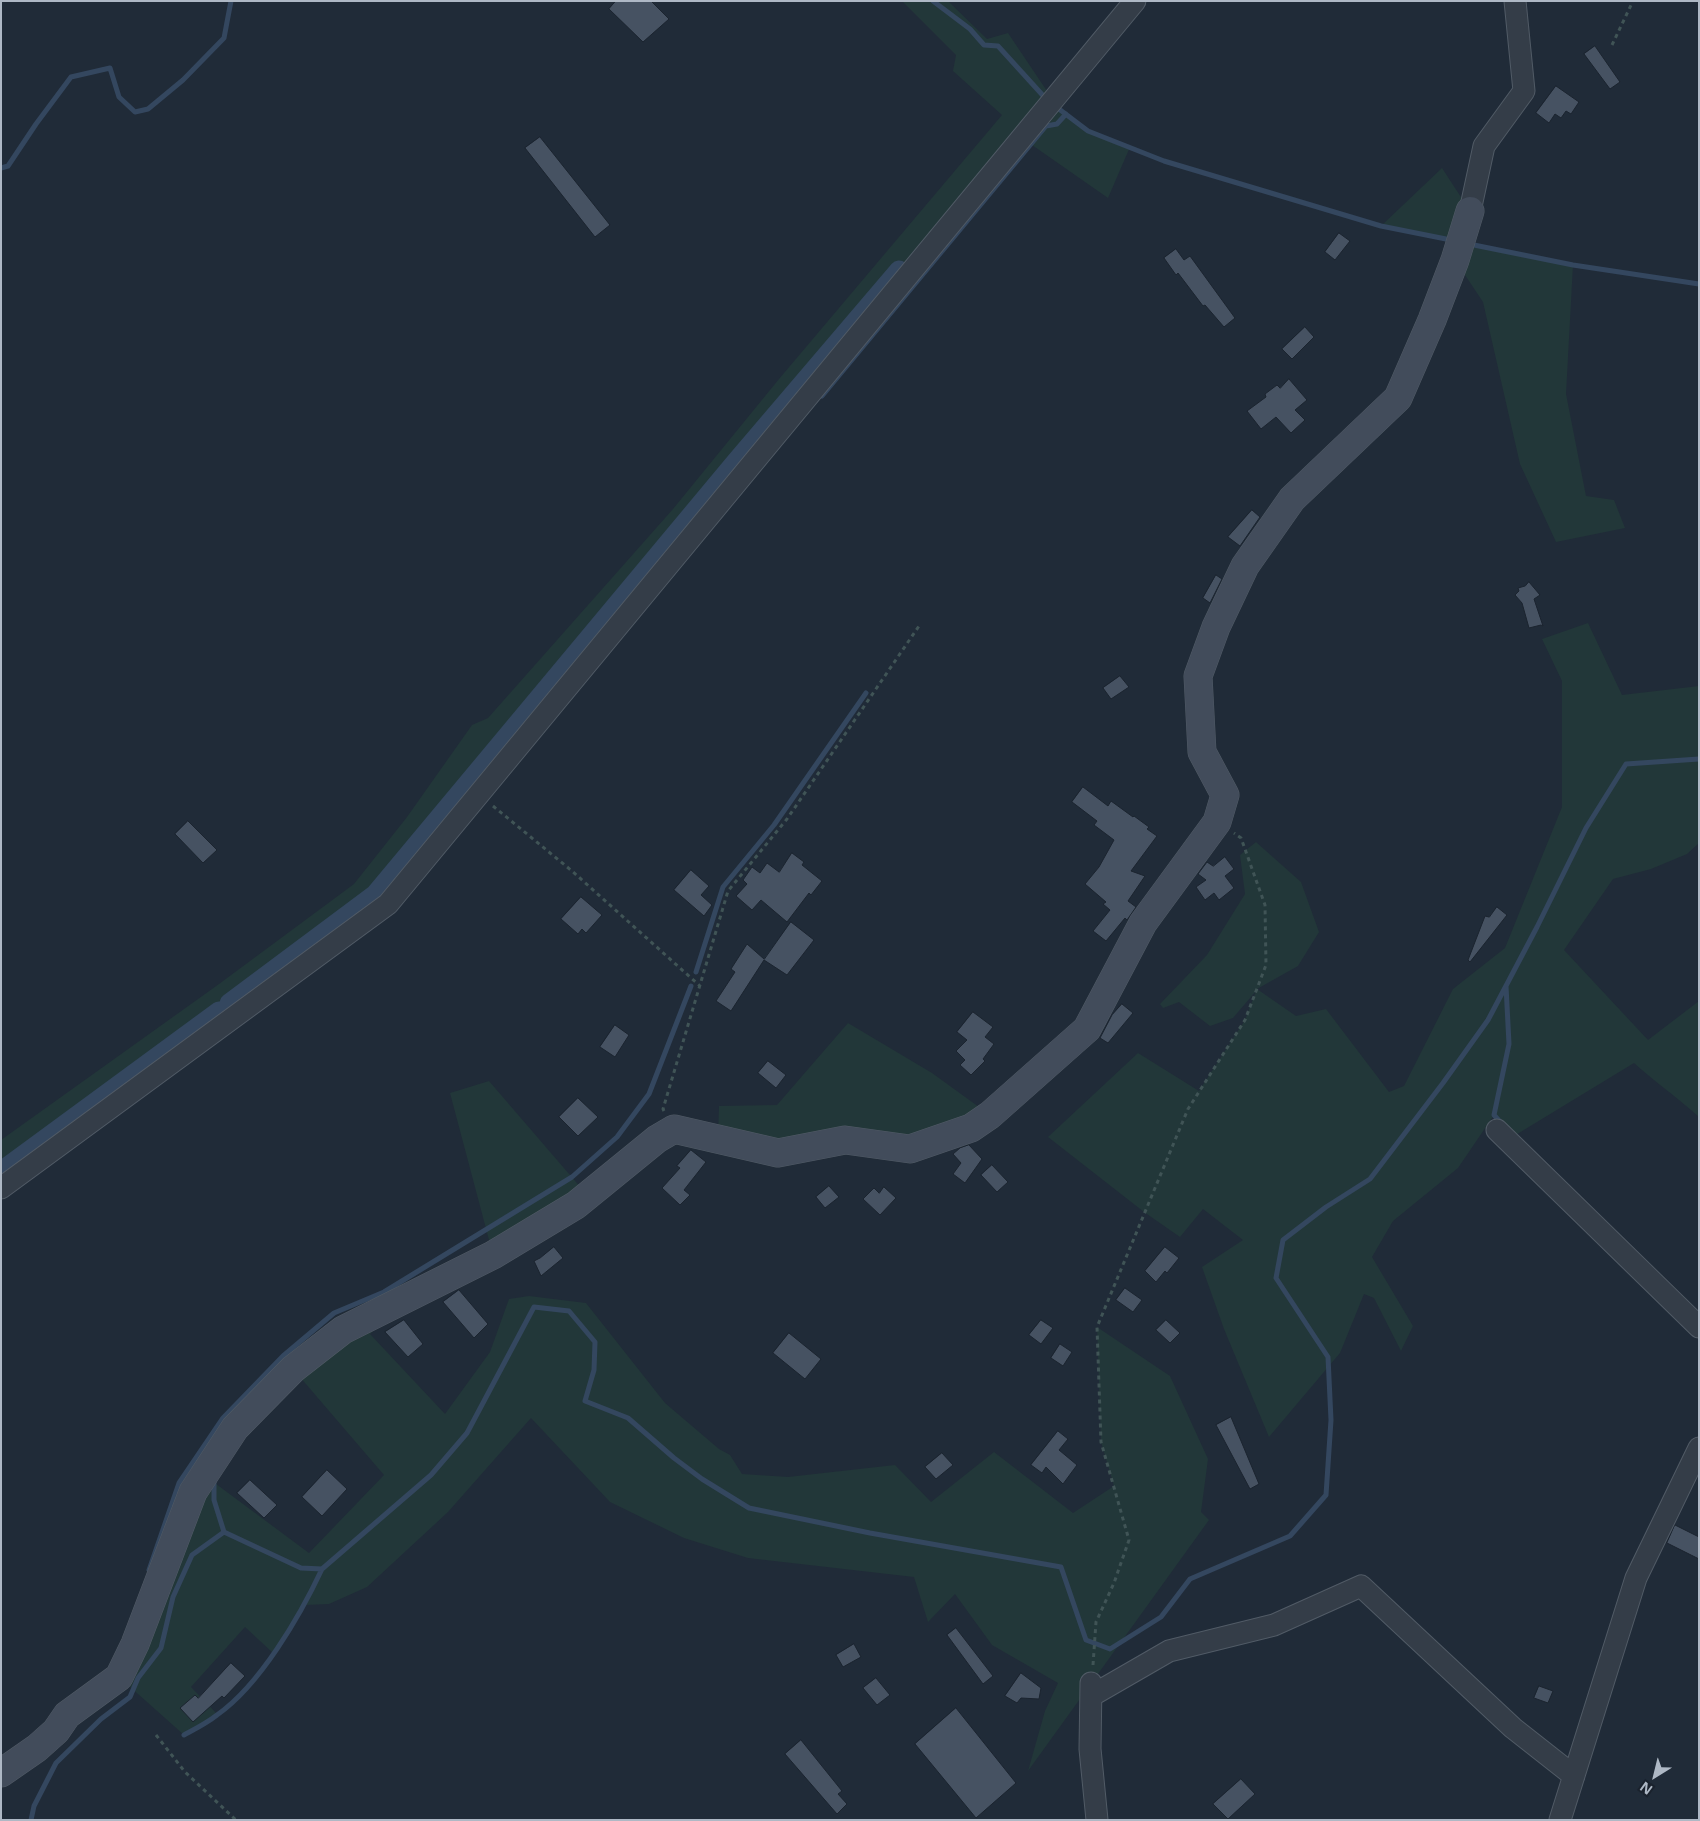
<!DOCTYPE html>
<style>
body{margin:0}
#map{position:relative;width:1700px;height:1821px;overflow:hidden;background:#202b38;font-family:"Open Sans",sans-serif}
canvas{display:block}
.frame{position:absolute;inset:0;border:2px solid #aeb8c5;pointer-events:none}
.north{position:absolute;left:1630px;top:1751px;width:50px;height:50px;-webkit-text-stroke:4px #1a222d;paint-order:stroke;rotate:216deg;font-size:14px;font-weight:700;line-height:20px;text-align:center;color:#aeb8c5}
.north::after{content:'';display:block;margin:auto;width:18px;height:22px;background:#aeb8c5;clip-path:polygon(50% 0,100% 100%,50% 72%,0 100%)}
</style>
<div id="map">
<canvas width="1700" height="1821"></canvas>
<div class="frame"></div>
<div class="north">N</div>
</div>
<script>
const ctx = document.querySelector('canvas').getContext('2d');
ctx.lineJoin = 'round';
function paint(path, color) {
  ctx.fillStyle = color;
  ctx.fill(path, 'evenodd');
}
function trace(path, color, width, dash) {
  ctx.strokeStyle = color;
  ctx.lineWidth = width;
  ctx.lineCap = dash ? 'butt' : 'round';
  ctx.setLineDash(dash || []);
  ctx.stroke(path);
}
paint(new Path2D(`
 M902 1H948L987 39 1008 33 1053 100 1054 105 1088 131 1130 147 1108 198 1022 138 388 904 1 1188V1140L219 984 354 884 407 817 472 725 488 718 673 509 779 379 1002 115 953 71 956 55Z
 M1442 168 1470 211 1469 244 1573 265 1566 394 1586 496 1614 500 1625 528 1556 542 1520 464 1483 302 1455 260 1452 240 1381 226Z
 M1588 623 1622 695 1699 686V843L1687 854 1651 869 1613 879 1564 950 1648 1040 1699 1001V1117C1678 1098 1655 1082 1634 1063L1514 1136 1494 1115 1458 1168 1393 1221 1372 1257 1413 1326 1401 1351 1374 1298 1364 1294 1340 1353 1269 1437 1224 1329 1202 1267 1243 1240 1203 1209 1180 1237 1144 1212 1048 1137 1138 1053 1199 1091 1245 1020 1256 991 1233 1018 1210 1026 1179 1002 1163 1008 1160 1004 1207 955 1245 894 1240 855 1256 842 1301 882 1319 932 1298 966 1257 989 1296 1016 1326 1009 1389 1092 1404 1086 1453 989 1505 948 1562 807V681L1542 639Z
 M848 1023 932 1073 990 1115 910 1149 718 1138 719 1106 777 1105Z
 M489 1081 588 1196 493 1255 450 1093Z
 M529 1296 586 1303 665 1403 719 1449 730 1455 742 1474 788 1477 895 1465 931 1502 994 1452 1073 1513 1114 1486 1101 1442 1097 1327 1170 1376 1208 1459 1201 1512 1209 1520 1028 1771 1045 1711 1058 1683 992 1645 955 1594 928 1622 914 1577 748 1558 684 1538 610 1502 531 1418 448 1512 367 1587 329 1604 305 1605 273 1653 245 1627 191 1687 218 1715 184 1735 119 1677 204 1475 309 1553 384 1475 293 1369 395 1312 370 1334 445 1414 490 1352 509 1299Z`), '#223739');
trace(new Path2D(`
 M933 1 970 29 984 45 998 46 1047 100
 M1055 106 1088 131 1164 161 1381 226 1451 240
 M1 168 8 166 36 124 71 77 110 68 119 97 135 112 148 109 183 80 224 38 231 1
 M1469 244 1573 265 1699 284
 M822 396 1046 126 1057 124 1066 114
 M696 972 723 887 774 825 866 693
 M1501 1123 1494 1115 1509 1044 1506 986
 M214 1481V1500L224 1532
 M149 1570 179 1483 223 1418 283 1356 334 1313 384 1292 572 1177 617 1137 649 1094 691 986
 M184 1735C195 1729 207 1723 217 1715 260 1685 300 1616 322 1569
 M31 1820 34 1806 56 1763 101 1719 130 1697 138 1678 161 1648 173 1597 192 1555 224 1532 301 1568 322 1569 431 1475 467 1433 534 1307 569 1311 595 1342 594 1370 585 1401 628 1418 674 1458 702 1479 749 1508 870 1533 1061 1567 1086 1640 1110 1649 1161 1617 1190 1579 1290 1536 1326 1495 1331 1420 1328 1357 1276 1278 1283 1240 1326 1207 1370 1179 1443 1083 1488 1020 1537 927 1586 828 1626 764 1699 759`), '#34475f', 5);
trace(new Path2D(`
 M229 1003 375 894 736 461 899 270
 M1 1171 219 1011`), '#34475f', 19);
const building = new Path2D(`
 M616 1H651L669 19 643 42 609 9Z
 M1595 46 1620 82 1610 89 1584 54Z
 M1556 86 1579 102 1571 114 1566 111 1561 118 1555 114 1549 123 1536 113Z
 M540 137 610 225 595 237 525 148Z
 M1339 233 1350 241 1335 260 1325 252Z
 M1176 249 1184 260 1190 256 1235 318 1224 327 1205 305 1203 306 1178 273 1176 275 1164 258Z
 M1305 327 1314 337 1292 359 1282 349Z
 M1289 379 1307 400 1295 410 1305 420 1291 433 1276 417 1261 429 1247 411 1266 397 1265 394 1277 385 1280 388Z
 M1252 510 1260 517 1240 546 1228 537Z
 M1216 575 1222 579 1210 603 1203 598Z
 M1529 582 1540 595 1534 599 1543 626 1541 625 1529 628 1522 603 1515 595 1519 591 1518 588 1525 586Z
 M1120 676 1129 687 1111 699 1103 688Z
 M1083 787 1108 806 1111 801 1133 817 1134 816 1149 827 1147 829 1157 836 1131 871 1145 876 1128 901 1136 907 1127 920 1125 918 1106 941 1093 931 1110 910 1103 904 1106 902 1085 884 1099 867 1114 840 1094 825 1097 821 1072 802Z
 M188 821 217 850 203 863 175 834Z
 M792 853 804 862 802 865 822 881 811 895 809 893 787 922 761 900 752 910 736 896 747 884 743 880 752 867 760 873 767 863 779 872Z
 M1225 857 1234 869 1225 876 1234 888 1219 900 1214 893 1205 900 1196 887 1206 880 1198 874 1207 862 1213 866Z
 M691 870 709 886 701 895 712 905 704 916 674 890Z
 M581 897 602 915 586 933 582 929 578 934 561 919Z
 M1497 907 1507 915 1470 962 1468 960 1485 916 1489 917Z
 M791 922 814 940 787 975 764 960 731 1011 716 1001 735 972 731 969 747 944 764 959Z
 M1122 1004 1133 1013 1108 1043 1100 1038 1112 1015Z
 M973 1012 993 1027 985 1037 994 1044 983 1059 985 1061 971 1075 960 1065 965 1060 956 1051 967 1040 957 1032Z
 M615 1025 629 1035 615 1057 600 1047Z
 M768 1061 786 1075 776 1088 758 1073Z
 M578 1098 598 1117 578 1136 559 1117Z
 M969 1145 982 1159 965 1183 953 1174 961 1163 953 1154 960 1148Z
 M691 1150 706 1162 684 1190 690 1195 680 1205 662 1188 680 1168 677 1166Z
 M992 1165 1008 1182 997 1192 981 1175Z
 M829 1186 839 1197 825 1208 816 1197Z
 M884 1187 896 1198 880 1215 863 1199 874 1188 879 1193Z
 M554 1247 563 1258 541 1276 534 1261 540 1258Z
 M1165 1247 1179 1258 1167 1273 1165 1271 1156 1282 1145 1271Z
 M1125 1288 1142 1300 1133 1312 1116 1300Z
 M459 1290 488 1324 474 1338 443 1302Z
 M404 1320 423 1344 408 1357 385 1332Z
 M1041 1320 1053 1328 1041 1344 1029 1335Z
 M1166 1320 1180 1333 1170 1343 1156 1330Z
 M789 1333 821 1359 805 1379 773 1353Z
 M1060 1344 1072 1352 1063 1366 1051 1358Z
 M1231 1417 1259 1484 1250 1489 1216 1425Z
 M1058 1431 1068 1439 1059 1450 1077 1465 1063 1484 1046 1467 1042 1473 1031 1465Z
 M942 1453 953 1465 936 1479 925 1467Z
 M327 1470 347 1489 322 1516 302 1497Z
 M250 1480 277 1505 264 1518 237 1493Z
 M1675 1525 1699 1537V1559L1667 1543Z
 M956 1628 993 1676 983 1684 947 1635Z
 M854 1644 861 1657 843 1667 836 1655Z
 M231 1663 245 1676 224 1698 222 1696 193 1722 180 1708 195 1695 198 1698Z
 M1021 1673 1041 1688 1039 1699 1021 1698 1017 1703 1005 1696Z
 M876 1678 890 1695 877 1705 863 1688Z
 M1539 1686 1553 1691 1548 1703 1534 1698Z
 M956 1708 1016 1783 976 1818 915 1744Z
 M801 1740 842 1791 838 1794 847 1804 837 1814 785 1754Z
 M1241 1779 1255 1794 1228 1819 1213 1804Z`);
paint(building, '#465262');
trace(building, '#1b242f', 1);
const street = new Path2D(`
 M1470 211 1484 146 1524 91 1515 1
 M1497 1130 1699 1327
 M1 1188 388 904 1135 1
 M1091 1683 1090 1749 1097 1820
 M1091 1696 1169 1651 1274 1625 1361 1586 1513 1728 1574 1776
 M1560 1820 1636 1578 1699 1448`);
const secondary = new Path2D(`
 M1 1773 37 1748 56 1731 67 1715 119 1677 135 1644 193 1492 235 1428 293 1369 343 1330 493 1255 576 1205 657 1139 674 1129 778 1153 845 1140 910 1149 971 1128 990 1115 1087 1029 1143 923 1217 822 1225 795 1202 752 1198 676 1216 627 1245 566 1292 499 1398 398 1432 320 1455 260 1470 211`);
trace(street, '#515b66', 23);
trace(secondary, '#515b66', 29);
trace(new Path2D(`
 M1612 45 1633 1
 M493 806 572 871 700 986
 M664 1111 663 1109 728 891 787 819 919 626
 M1093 1665 1096 1622 1114 1583 1129 1540 1101 1442 1097 1327 1188 1109 1245 1020 1266 965 1265 905 1241 838 1234 833
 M156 1735 185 1772 236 1820`), '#405456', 3, [4, 4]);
trace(street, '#343d48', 21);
trace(secondary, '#424c5b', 28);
</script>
